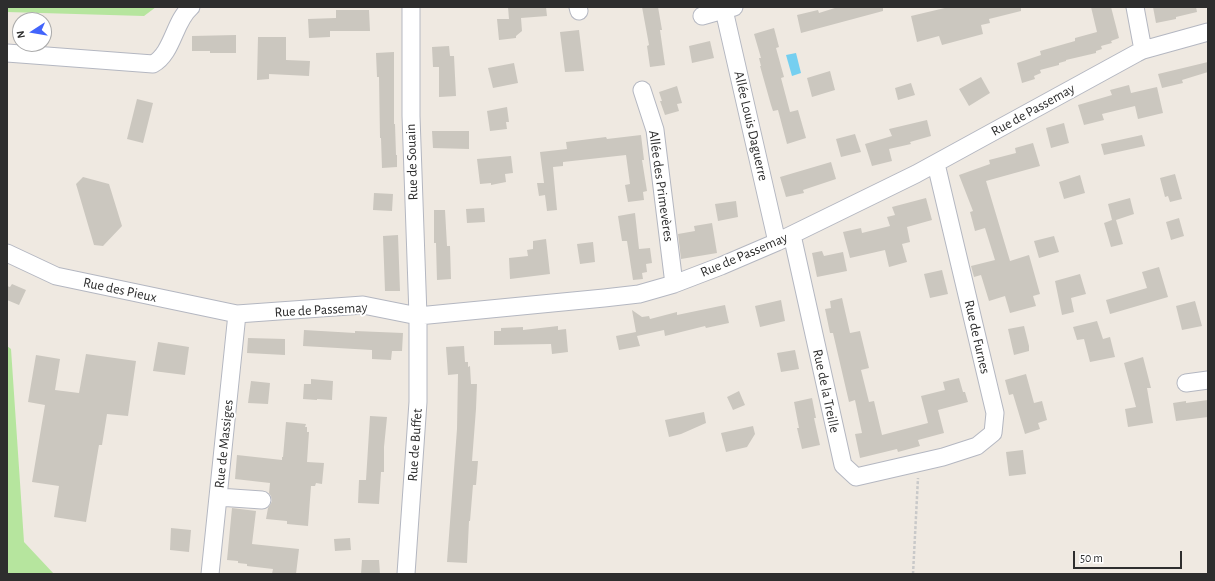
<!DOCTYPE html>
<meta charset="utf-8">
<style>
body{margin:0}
#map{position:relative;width:1215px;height:581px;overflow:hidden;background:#efe9e1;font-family:"Alegreya Sans",sans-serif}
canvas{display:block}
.frame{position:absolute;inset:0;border:8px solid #2e2e2e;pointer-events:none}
.north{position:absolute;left:12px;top:12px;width:40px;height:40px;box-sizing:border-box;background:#fff;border:1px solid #ababab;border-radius:50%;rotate:258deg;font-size:11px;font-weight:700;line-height:16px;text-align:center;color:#2e2e2e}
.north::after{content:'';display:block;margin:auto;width:14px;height:18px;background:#4264fb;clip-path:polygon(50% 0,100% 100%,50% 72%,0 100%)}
.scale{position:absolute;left:1073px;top:551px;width:109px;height:18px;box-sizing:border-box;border:2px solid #2e2e2e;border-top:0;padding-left:5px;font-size:12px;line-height:14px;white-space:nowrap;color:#2e2e2e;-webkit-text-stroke:3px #fff;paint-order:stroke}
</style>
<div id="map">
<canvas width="1215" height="581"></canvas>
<div class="frame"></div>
<div class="north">N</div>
<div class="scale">50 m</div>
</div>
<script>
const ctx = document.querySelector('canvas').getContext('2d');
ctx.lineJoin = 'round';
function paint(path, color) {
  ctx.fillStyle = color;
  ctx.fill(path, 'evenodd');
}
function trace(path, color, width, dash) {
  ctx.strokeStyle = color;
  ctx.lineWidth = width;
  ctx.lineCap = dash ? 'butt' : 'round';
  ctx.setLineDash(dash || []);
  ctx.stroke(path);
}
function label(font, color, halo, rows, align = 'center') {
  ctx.font = font + ' "Alegreya Sans",sans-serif';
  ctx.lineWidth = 4;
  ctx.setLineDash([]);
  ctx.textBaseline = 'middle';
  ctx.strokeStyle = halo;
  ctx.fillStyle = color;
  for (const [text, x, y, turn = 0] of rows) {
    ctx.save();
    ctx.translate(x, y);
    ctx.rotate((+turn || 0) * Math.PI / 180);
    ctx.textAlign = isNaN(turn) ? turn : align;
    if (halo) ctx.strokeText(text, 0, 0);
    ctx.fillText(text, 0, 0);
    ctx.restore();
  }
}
paint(new Path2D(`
 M7 7H156L144 16 7 12Z
 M7 346 11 349 24 542 54 574H7Z`), '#b6e59e');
paint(new Path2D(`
 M796 53 801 73 792 76 786 55Z`), '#75cff0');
paint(new Path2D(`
 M508 7H546L547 16 521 18 522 31 516 36V38L499 40 497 19H509Z
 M642 7H658L662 30H660L665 65 650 67 647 46 649 45Z
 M838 7H883V11L801 33 797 15 818 10 819 13Z
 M949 7H1021V11L989 19 990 23 981 25 983 34 942 45 939 36 917 42 911 16Z
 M1091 7H1111L1119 38 1111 41 1112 43 1101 46 1102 49 1096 51V53L1066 60V61L1059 63V65L1040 70 1041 73 1034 76 1035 79 1022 83 1017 63 1041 55 1040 51 1075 41V38L1097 32Z
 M1153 7H1196L1197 12 1176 17V19L1156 23Z
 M336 10H369L370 31H330V37L309 38 308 19 336 18Z
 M774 28 779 47 776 48 784 77 781 78 790 112 798 110 806 138 787 144 778 110 773 111 771 105 760 66H761L759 58H761L754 34Z
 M579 30 584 71 565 72 560 32Z
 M236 35V53H210V51H192V36Z
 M258 37H286V60L310 61 309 76 269 74V79L257 80Z
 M710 41 714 58 692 63 689 46Z
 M449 46 450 56H454L456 96 439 97V67H433L432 47Z
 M394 52V124H395L396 155H397V167L382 168 381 138H380L379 77H377L376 53Z
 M1208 62V72L1182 80 1183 83 1162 88 1158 74Z
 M514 63 518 83 493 88 488 68Z
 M830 71 835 90 812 97 807 78Z
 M981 77 990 93 969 106 959 89Z
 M911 83 915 95 898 100 895 88Z
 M1129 85 1131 93 1157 87 1163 113 1138 119 1135 106 1102 114 1104 120 1084 125 1078 105 1112 95 1110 90Z
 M677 86 682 103 677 104 679 111 665 115 660 101H662L659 92Z
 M137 99 153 103 143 143 127 139Z
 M507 107 509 122H506L507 129 490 131 487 111Z
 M927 120 931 136 910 142 911 144 889 149 892 161 872 166 865 144 892 136 889 129Z
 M1064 123 1069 143 1051 148 1046 128Z
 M432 131H469V149L433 148Z
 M855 134 861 152 841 157 836 139Z
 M641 135 644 160H642L647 191 643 192 644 200 628 202 625 185 630 184 626 155 563 162V166L553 167 557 210 547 211 545 195 539 196 537 183H544L540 152 567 149 566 142 606 137 607 139Z
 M1142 135 1145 146 1104 155 1101 144Z
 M1033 143 1040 166 986 181 1010 261 1029 255 1040 294 1033 296 1036 306 1010 313 1005 296 989 301 981 275 974 277 971 266 995 260 985 228 975 231 970 212 973 211 959 175 990 164 989 160 1016 153 1015 148Z
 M511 156 513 173 505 174 506 182 491 185V183L480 184 477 159Z
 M831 162 836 179 803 190 804 193 786 197 780 177Z
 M1175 174 1182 199 1170 202 1168 196 1165 197 1160 178Z
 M1080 175 1085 193 1064 199 1059 182Z
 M83 177 109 184 122 226 103 246 94 245 76 184Z
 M374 193 393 194 392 211 373 210Z
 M926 198 932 220 907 227 910 242 902 244 907 262 889 267 885 250 850 258 843 232 861 228 862 233 890 226 887 217 895 215 892 207Z
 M1130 198 1134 214 1116 220 1123 244 1111 247 1104 223 1112 220 1108 204Z
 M736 201 738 217 718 221 715 204Z
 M484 208 485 222 467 223 466 209Z
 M434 210H445L447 246H450L451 279 437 280 436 243H434Z
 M635 213 639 249 650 248 652 263 646 264 647 272 642 273 643 279 633 280 627 241H622L618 216Z
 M1179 218 1184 236 1171 240 1166 222Z
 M712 223 717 253 681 259 678 234 695 231 694 226Z
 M398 235 400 291H385L383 236Z
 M1054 236 1059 252 1039 258 1034 241Z
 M546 239 550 274 510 279 509 258 528 256 527 250 533 249V241Z
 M593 242 595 262 580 264 577 244Z
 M822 251 824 256 843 252 847 271 817 277 812 253Z
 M1159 267 1168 297 1110 314 1106 300 1147 288 1142 272Z
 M942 270 948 294 930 298 924 274Z
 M1080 274 1086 294 1071 298 1074 312 1062 315 1055 281Z
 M12 284 26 290 19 305 7 300V286L10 287Z
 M842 298 850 333 860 331 869 368 861 370 869 402 874 401 882 435 928 423 921 396 945 390 943 382 959 378 963 392H965L968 402 938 410 944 433 918 440 920 446 898 452 897 449 860 458 855 434 862 433 855 400 849 402 833 333H830L825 309 831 308 830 301Z
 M781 300 785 321 760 327 755 306Z
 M1195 301 1202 326 1182 330 1176 306Z
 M725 305 729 323 706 328 705 326 665 336 664 330 637 336 640 346 619 350 616 336 636 332 632 310 642 317 649 316 650 319 677 312V315Z
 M1097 321 1103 339 1110 337 1115 357 1090 362 1084 339 1077 340 1073 327Z
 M558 326V330L566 329 568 352 552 354 551 344 494 345V331H501V328L523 327V330Z
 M1024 326 1029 346V351L1014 355 1008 329Z
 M304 330 355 333V331L403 333 402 351H392L391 360 372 359V350L303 346Z
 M248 338 285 339V355L247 353Z
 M158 342 189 347 185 375 153 371Z
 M464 346 465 362H468V367L470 366 471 384H477L476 409 472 461H478L476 485H473L470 521H469L467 563 447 562 457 429 458 374 448 375 446 347Z
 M795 350 799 369 781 372 777 353Z
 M86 354 136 361 128 416 107 414 102 445H99L86 522 54 517 59 486 32 482 45 405 28 402 36 355 60 359 55 390 79 393Z
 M1143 357 1151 388H1147L1153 423 1128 427 1125 409 1136 407 1124 363Z
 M1026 374 1034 403 1042 401 1047 420 1038 423 1040 429 1025 434 1013 394 1009 395 1005 380Z
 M311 379 333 381 332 400 317 399V400L303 399 304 384H311Z
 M251 381 270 383 268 404 248 403Z
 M739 391 745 405 733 410 727 397Z
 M812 398 816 418H814L820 445 802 449 797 428H799L794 402Z
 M1208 400V417L1176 421 1173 403 1186 401V403Z
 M704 412 706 423 681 434 669 437 665 420Z
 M370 416 387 417 384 447V472H381L379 504 358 503 359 480H366Z
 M286 422 306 424 305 427H307V432H309L307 462 324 463 322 484 316 483 315 486H311L308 526 287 524V521L266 519 268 508 270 505 272 501 271 496 269 493 270 483 235 479 237 455 282 460V457H283Z
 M753 426 755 434 747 447 726 452 721 433Z
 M1023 450 1026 474 1009 476 1006 452Z
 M232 508 256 511 252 544 299 549 296 574H272L273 569 247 566V564L238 563V561L227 560Z
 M171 528 191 530 189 552 170 550Z
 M350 538 351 550 335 551 334 539Z
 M362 560H379L380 574H361Z`), '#cbc7bf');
const street = new Path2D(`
 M578 7 579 11
 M1135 7 1143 50
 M724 10 777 242
 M702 16 734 7
 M7 53 153 64C173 53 174 21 191 7
 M642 90 655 130 674 284
 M792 235 843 465 856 477 943 457 977 446 993 433 995 413 936 164
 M7 253 56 276 237 314 363 305 418 316 604 298 639 294 674 284 721 266 777 242 916 174 1137 53 1143 50 1208 32
 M1186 383 1208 380
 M218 497 262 500
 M210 574 237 314
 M406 574 418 402V316L411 116V7`);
trace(street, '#b4b7c1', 19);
trace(new Path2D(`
 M913 574 918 478`), '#c9c9c9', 2.5, [3, 2]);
trace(street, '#fff', 17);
label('14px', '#2e2e2e', '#fff', [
 ["Rue de Passemay",1033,110,-29],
 ["Allée Louis Daguerre",751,126,77],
 ["Rue de Souain",412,162,-92],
 ["Allée des Primevères",661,186,82],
 ["Rue de Passemay",744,255,-23],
 ["Rue des Pieux",120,290,12],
 ["Rue de Passemay",321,310,-3],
 ["Rue de Furnes",977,337,77],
 ["Rue de la Treille",826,391,78],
 ["Rue de Massiges",224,444,-84],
 ["Rue de Buffet",415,445,-86]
]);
</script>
